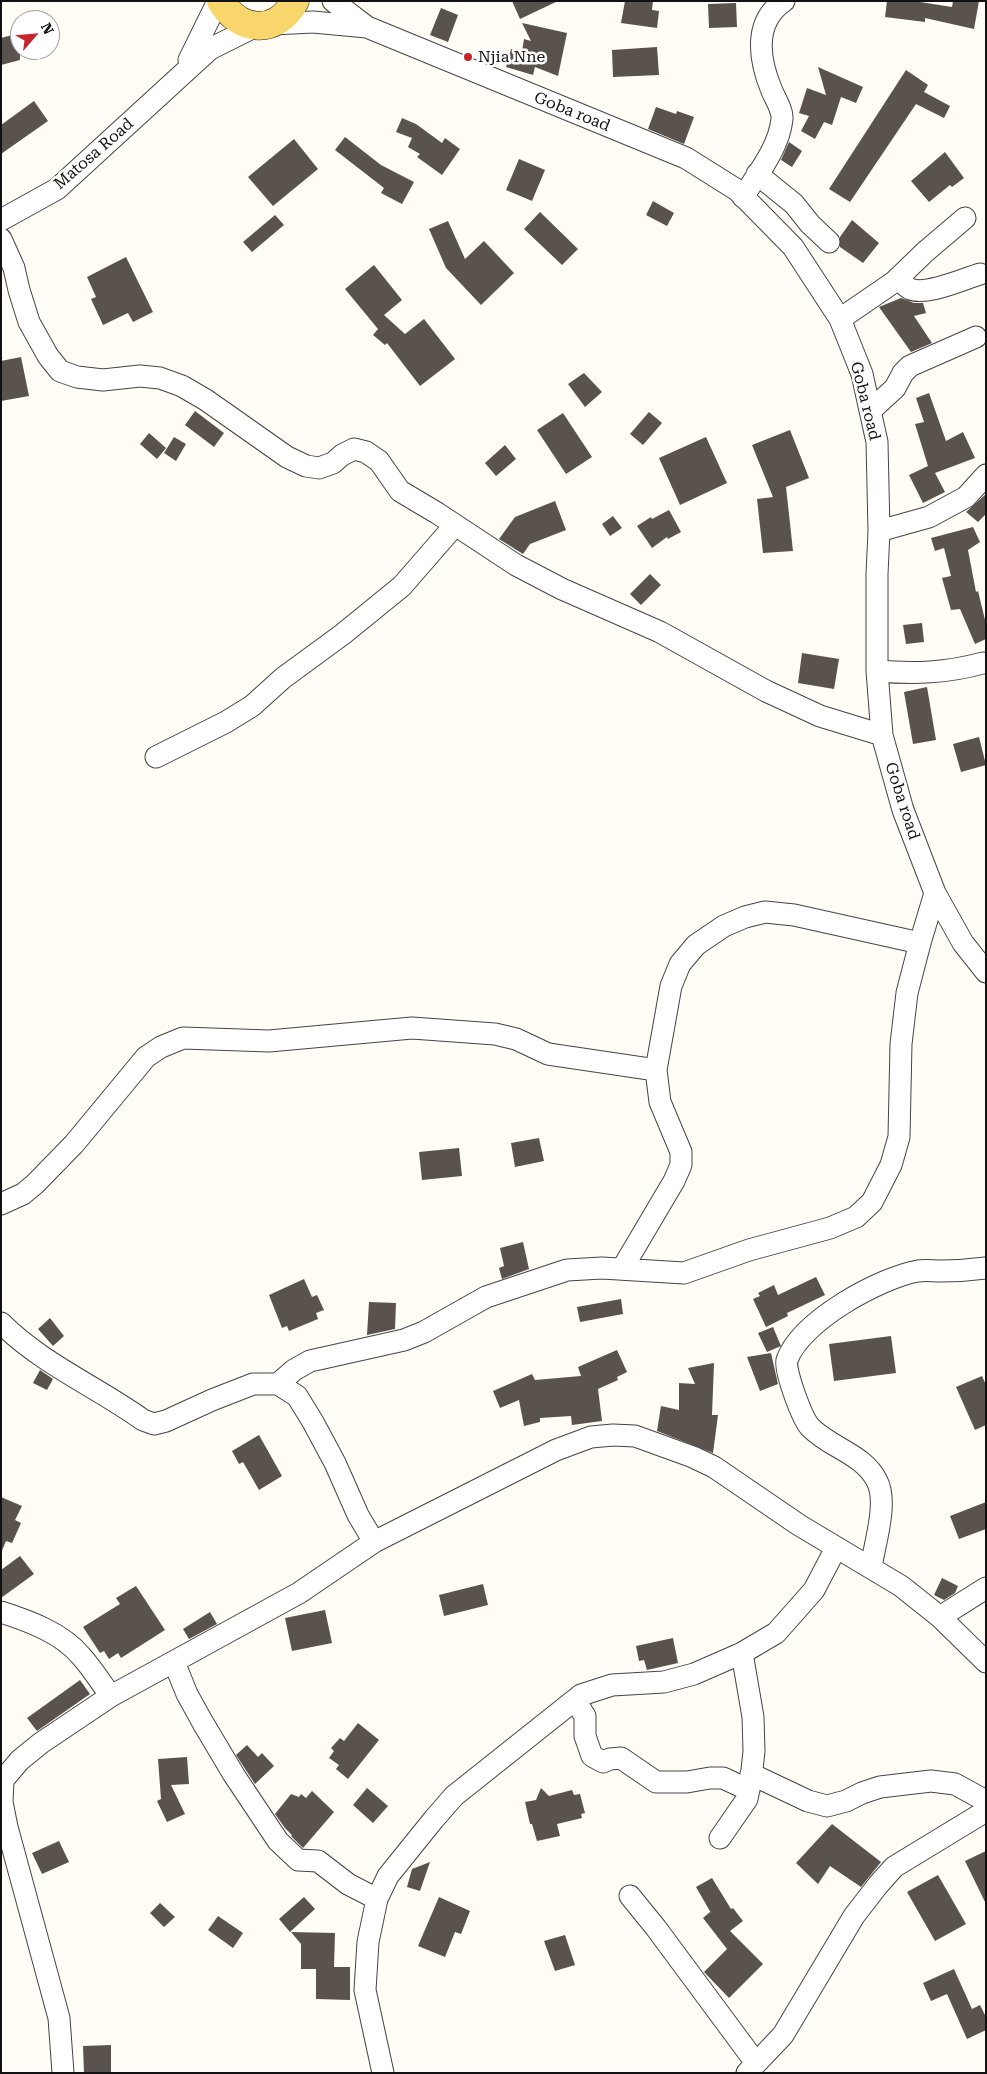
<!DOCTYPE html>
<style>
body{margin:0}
#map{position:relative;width:987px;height:2074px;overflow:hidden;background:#fffdf5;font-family:"Roboto Serif",serif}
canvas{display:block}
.frame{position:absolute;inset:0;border:2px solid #111;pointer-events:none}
.north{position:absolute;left:10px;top:10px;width:50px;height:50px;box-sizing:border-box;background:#fff;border:1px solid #a0a0a0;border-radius:50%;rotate:63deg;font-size:14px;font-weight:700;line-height:20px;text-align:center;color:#111}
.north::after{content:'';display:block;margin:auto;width:18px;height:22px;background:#c4262e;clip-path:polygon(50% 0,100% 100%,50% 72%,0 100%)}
</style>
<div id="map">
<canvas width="987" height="2074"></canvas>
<div class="frame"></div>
<div class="north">N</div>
</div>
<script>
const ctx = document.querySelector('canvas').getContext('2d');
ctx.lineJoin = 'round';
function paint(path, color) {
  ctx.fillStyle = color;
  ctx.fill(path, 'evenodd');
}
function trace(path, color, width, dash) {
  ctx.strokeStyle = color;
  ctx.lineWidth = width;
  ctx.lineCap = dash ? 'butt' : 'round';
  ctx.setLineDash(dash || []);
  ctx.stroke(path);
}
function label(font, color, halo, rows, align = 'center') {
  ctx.font = font + ' "Roboto Serif",serif';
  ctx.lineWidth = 5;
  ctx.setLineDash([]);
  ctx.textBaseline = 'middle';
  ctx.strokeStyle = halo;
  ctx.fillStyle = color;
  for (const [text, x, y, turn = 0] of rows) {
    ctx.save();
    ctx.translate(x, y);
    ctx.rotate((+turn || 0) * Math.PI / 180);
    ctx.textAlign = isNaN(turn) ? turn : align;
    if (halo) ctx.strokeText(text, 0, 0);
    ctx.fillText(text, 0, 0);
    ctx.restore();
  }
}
paint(new Path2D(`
 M512 1H558L520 19Z
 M625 1H653L652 10 659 11 657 28 621 23Z
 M887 1H914L952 7 953 1H979L974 29 925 18V22L885 17Z
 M736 3 737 27 709 28 708 4Z
 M441 8 458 15 448 42 430 35Z
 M522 23 567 33 558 76 535 67 533 75 506 67 511 49 522 52 524 39 531 41Z
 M20 33V60L1 65V38Z
 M657 47 659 75 613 77 612 50Z
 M818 67 863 87 856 103 841 97 832 125 824 122 815 139 801 131 809 116 799 113 807 88 826 95Z
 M906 70 928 85 924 92 950 106 944 118 916 104 850 202 829 189Z
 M34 101 48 121 1 154V125Z
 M656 107 676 114 677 111 694 117 684 144 648 129Z
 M402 118 416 124 442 143 445 138 460 149 442 175 417 157 420 154 408 147 412 138 396 132Z
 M345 137 381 165 414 182 402 204 381 193 384 188 335 150Z
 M294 139 318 169 273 206 248 177Z
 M789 142 802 151 792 167 781 160Z
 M945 152 964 178 952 187 950 185 929 202 911 181Z
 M519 159 545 170 532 201 506 190Z
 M653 201 674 213 667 226 646 215Z
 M540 212 578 249 562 265 524 229Z
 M275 215 284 225 252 252 243 242Z
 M852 220 879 243 863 263 840 247V237Z
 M448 221 465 259 484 241 514 273 481 305 446 268 429 229Z
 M126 257 153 312 133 322 128 313 103 325 91 299 96 297 87 277Z
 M374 265 402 300 384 315 405 334 424 319 455 359 420 386 387 343 385 345 373 335 378 329 345 289Z
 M901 298 914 303H923L926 313 914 316 932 343 911 352 879 307Z
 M21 357 29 396 1 401V361Z
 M584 373 602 392 585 407 568 384Z
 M929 393 946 441 963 432 975 458 935 473 945 492 923 503 909 475 928 466 915 424 924 422 916 398Z
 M195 411 224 433 214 447 185 425Z
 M649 412 662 423 643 445 630 434Z
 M563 413 592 457 566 474 537 430Z
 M790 430 809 478 786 487 793 551 763 553 757 499 773 497 752 445Z
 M149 433 166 448 157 459 140 444Z
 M174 437 186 444 176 461 164 453Z
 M706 437 727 483 680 505 659 458Z
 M505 445 516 459 496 476 485 463Z
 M986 494V514L978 522 966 512Z
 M555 501 566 530 530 544 523 554 499 539 515 517Z
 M669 510 681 532 668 539 667 537 652 548 637 526 651 517 652 519Z
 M613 516 622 528 610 536 602 524Z
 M973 527 980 542 968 550 976 592 978 591 986 624V639L975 644 960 609 951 610 942 578 951 576 944 548 935 551 931 538Z
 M650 574 661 585 641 605 630 594Z
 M922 623 924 642 906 644 903 625Z
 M802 653 839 659 834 689 798 683Z
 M927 687 936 740 913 744 904 692Z
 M979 737 986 765 961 772 953 744Z
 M539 1138 544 1161 515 1167 511 1143Z
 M459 1148 462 1176 422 1180 419 1152Z
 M523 1242 529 1269 502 1279 499 1268 504 1266 500 1248Z
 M816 1277 825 1295 787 1313 788 1316 766 1327 753 1299 760 1296 758 1293 774 1285 778 1295Z
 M304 1279 312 1297 317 1295 324 1310 316 1313 318 1319 289 1331 287 1326 282 1328 269 1295Z
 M621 1299 623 1314 580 1322 577 1307Z
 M369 1302 396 1303 395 1329 367 1335Z
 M50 1318 64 1336 53 1346 38 1329Z
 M773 1327 781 1346 767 1352 758 1333Z
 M891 1336 896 1373 834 1381 829 1344Z
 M617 1350 627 1372 617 1377 618 1380 598 1389 602 1421 572 1425 571 1416 540 1418V1422L524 1426 519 1400 500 1408 493 1391 532 1374 535 1380 581 1376 578 1367Z
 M771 1353 778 1384 760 1391 747 1357Z
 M714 1363 712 1415H718L713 1453 657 1431 661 1406 679 1410V1383L695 1384 688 1368Z
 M40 1370 53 1379 47 1390 33 1383Z
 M982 1376 986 1385V1425L975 1430 956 1387Z
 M259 1435 282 1476 259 1490 243 1462 239 1464 232 1451Z
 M1 1497 22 1506 15 1520 21 1523 12 1543 6 1541 1 1553Z
 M986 1502V1529L959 1539 950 1516Z
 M20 1556 34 1574 1 1598V1570Z
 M942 1578 958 1586 955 1593 944 1600 934 1595Z
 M483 1584 488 1605 444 1616 439 1595Z
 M136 1586 165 1630 121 1658 118 1653 109 1659 104 1651 100 1653 83 1627 120 1604 116 1598Z
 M325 1610 332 1643 292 1651 285 1618Z
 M210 1612 217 1624 189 1639 183 1629Z
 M673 1638 678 1663 647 1670 644 1660 639 1661 636 1646Z
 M80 1680 90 1694 37 1731 27 1718Z
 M358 1723 379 1740 348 1779 336 1769 339 1765 329 1758 334 1751 331 1748 340 1738 344 1741Z
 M247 1745 258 1757 262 1753 274 1766 255 1784 236 1755Z
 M187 1757 189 1784 171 1785 185 1814 167 1822 157 1801 161 1799 158 1759Z
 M367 1788 388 1806 373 1823 353 1805Z
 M541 1788 549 1796 572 1790 574 1795 580 1794 585 1813 581 1814 582 1818 557 1824 560 1836 537 1841 532 1824H530L525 1802 536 1800Z
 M312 1791 334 1812 303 1848 291 1836 292 1835 285 1828 275 1814 291 1794 299 1797 301 1794 306 1798Z
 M832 1824 881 1862 861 1887 830 1866 818 1884 796 1863Z
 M59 1841 69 1862 42 1874 32 1853Z
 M986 1851V1904L965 1861Z
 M430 1862 420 1891 407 1887 412 1869Z
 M938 1875 966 1924 935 1941 907 1892Z
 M712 1878 731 1909 733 1908 743 1921 730 1931 763 1964 729 1998 704 1972 727 1949 703 1918 710 1912 711 1913 696 1887Z
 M304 1897 315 1909 290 1932 279 1919Z
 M439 1897 470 1911 461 1934 455 1932 445 1957 418 1946Z
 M160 1903 175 1917 164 1927 150 1913Z
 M218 1916 243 1933 233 1948 208 1930Z
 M291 1932 335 1933 334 1967H350V2000L316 1999V1969H301V1944Z
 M565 1935 575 1965 555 1971 544 1941Z
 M954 1969 972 2009 980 2005 986 2017V2030L967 2039 947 1994 931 2001 923 1983Z
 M111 2045V2073H84L83 2046Z`), '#5a524d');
const minor = new Path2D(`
 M333 1 367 27
 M272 24 313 22 367 27 686 158 737 190 793 247 840 319 862 374 877 442 879 531 877 574V671L882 735 903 810 935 893 963 943 986 972
 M189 60 218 1
 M757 174 794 204 810 224 829 242
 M743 197C758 173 779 148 782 119 783 111 775 98 772 91 759 60 753 22 784 1
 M1 220 57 189 210 49 256 26
 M1 239 14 268 19 290 29 322 48 356 60 371 77 377 103 380 140 376 160 378 182 386 206 400 287 457 306 466 319 468 333 463 342 455 354 449 366 452 379 461 400 491 437 513 516 565 562 589 660 632 766 691 820 716 882 735
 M898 278C902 282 906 287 910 289 926 296 963 279 980 274
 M840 319 894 282 925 252 965 218
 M870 411 895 388 903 373 910 366 976 337
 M879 531 929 517 966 497 986 475
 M877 671C915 674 946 673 983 663
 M156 757 226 722 252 706 283 678 343 634 402 586 455 525
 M1 1204 23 1194 35 1184 74 1144 146 1057 161 1047 183 1038 269 1041 412 1028 495 1034 516 1039 548 1054 656 1070
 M622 1269 674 1181 681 1165V1152L660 1102 656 1070 671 986 680 964 696 945 724 926 745 917 765 912 794 915 920 943
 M1 1323C42 1364 97 1387 143 1420L154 1424 166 1421 212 1400 253 1384H278L297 1396 313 1422 335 1463 358 1515 374 1542
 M278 1384 294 1370 310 1361 404 1340 424 1332 486 1297 567 1270 602 1268 684 1273 749 1250 830 1228 856 1217 872 1202 891 1165 899 1137 901 1044 907 993 920 943 935 893
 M871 1567C875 1543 888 1502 877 1481 864 1454 830 1448 810 1427 802 1418 784 1370 787 1360 801 1321 879 1278 918 1271 925 1270 933 1271 940 1271 956 1271 971 1270 986 1268
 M1 1612C29 1621 62 1633 81 1656 92 1668 101 1683 111 1696
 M940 1617 986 1588
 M174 1662 187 1694 203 1723 234 1775 278 1841 298 1860 318 1861 348 1884 377 1899
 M575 1700 585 1716V1736L592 1756 603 1762 610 1759 621 1758 656 1782H687L710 1778H723L749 1790
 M751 1774 808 1801 827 1806 846 1801 862 1793 880 1787 931 1781 955 1784 986 1801
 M720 1838 747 1799 751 1779 754 1751 753 1717 742 1653
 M630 1896 656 1928 756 2063
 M63 2073 59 2018 7 1827 2 1802 3 1780 20 1760 41 1743 111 1696 299 1593 374 1542 556 1450 591 1437 613 1435 635 1436 693 1457 714 1467 799 1525 901 1586 940 1617 986 1662
 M383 2073 365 1990 368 1942 377 1899 388 1876 434 1819 454 1796 581 1695 612 1685 664 1682 694 1674 742 1653 776 1633 814 1590 836 1548
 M747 2073 783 2035 854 1916 878 1885 894 1867 986 1811`);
const major = new Path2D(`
 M221 1C240 33 277 35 295 1`);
trace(minor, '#444', 23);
trace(major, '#222', 29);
trace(minor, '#fff', 21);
trace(major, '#f9d66b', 28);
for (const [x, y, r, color] of [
 [468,57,5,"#c4262e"]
]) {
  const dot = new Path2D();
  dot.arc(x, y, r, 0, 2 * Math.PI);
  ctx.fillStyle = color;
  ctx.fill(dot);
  trace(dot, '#fff', 2);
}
label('16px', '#111', '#fff', [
 ["Njia Nne",478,57]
], 'left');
label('16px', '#111', '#fff', [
 ["Goba road",572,112,22],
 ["Matosa Road",94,154,-41],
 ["Goba road",865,401,76],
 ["Goba road",902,801,72]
]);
</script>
